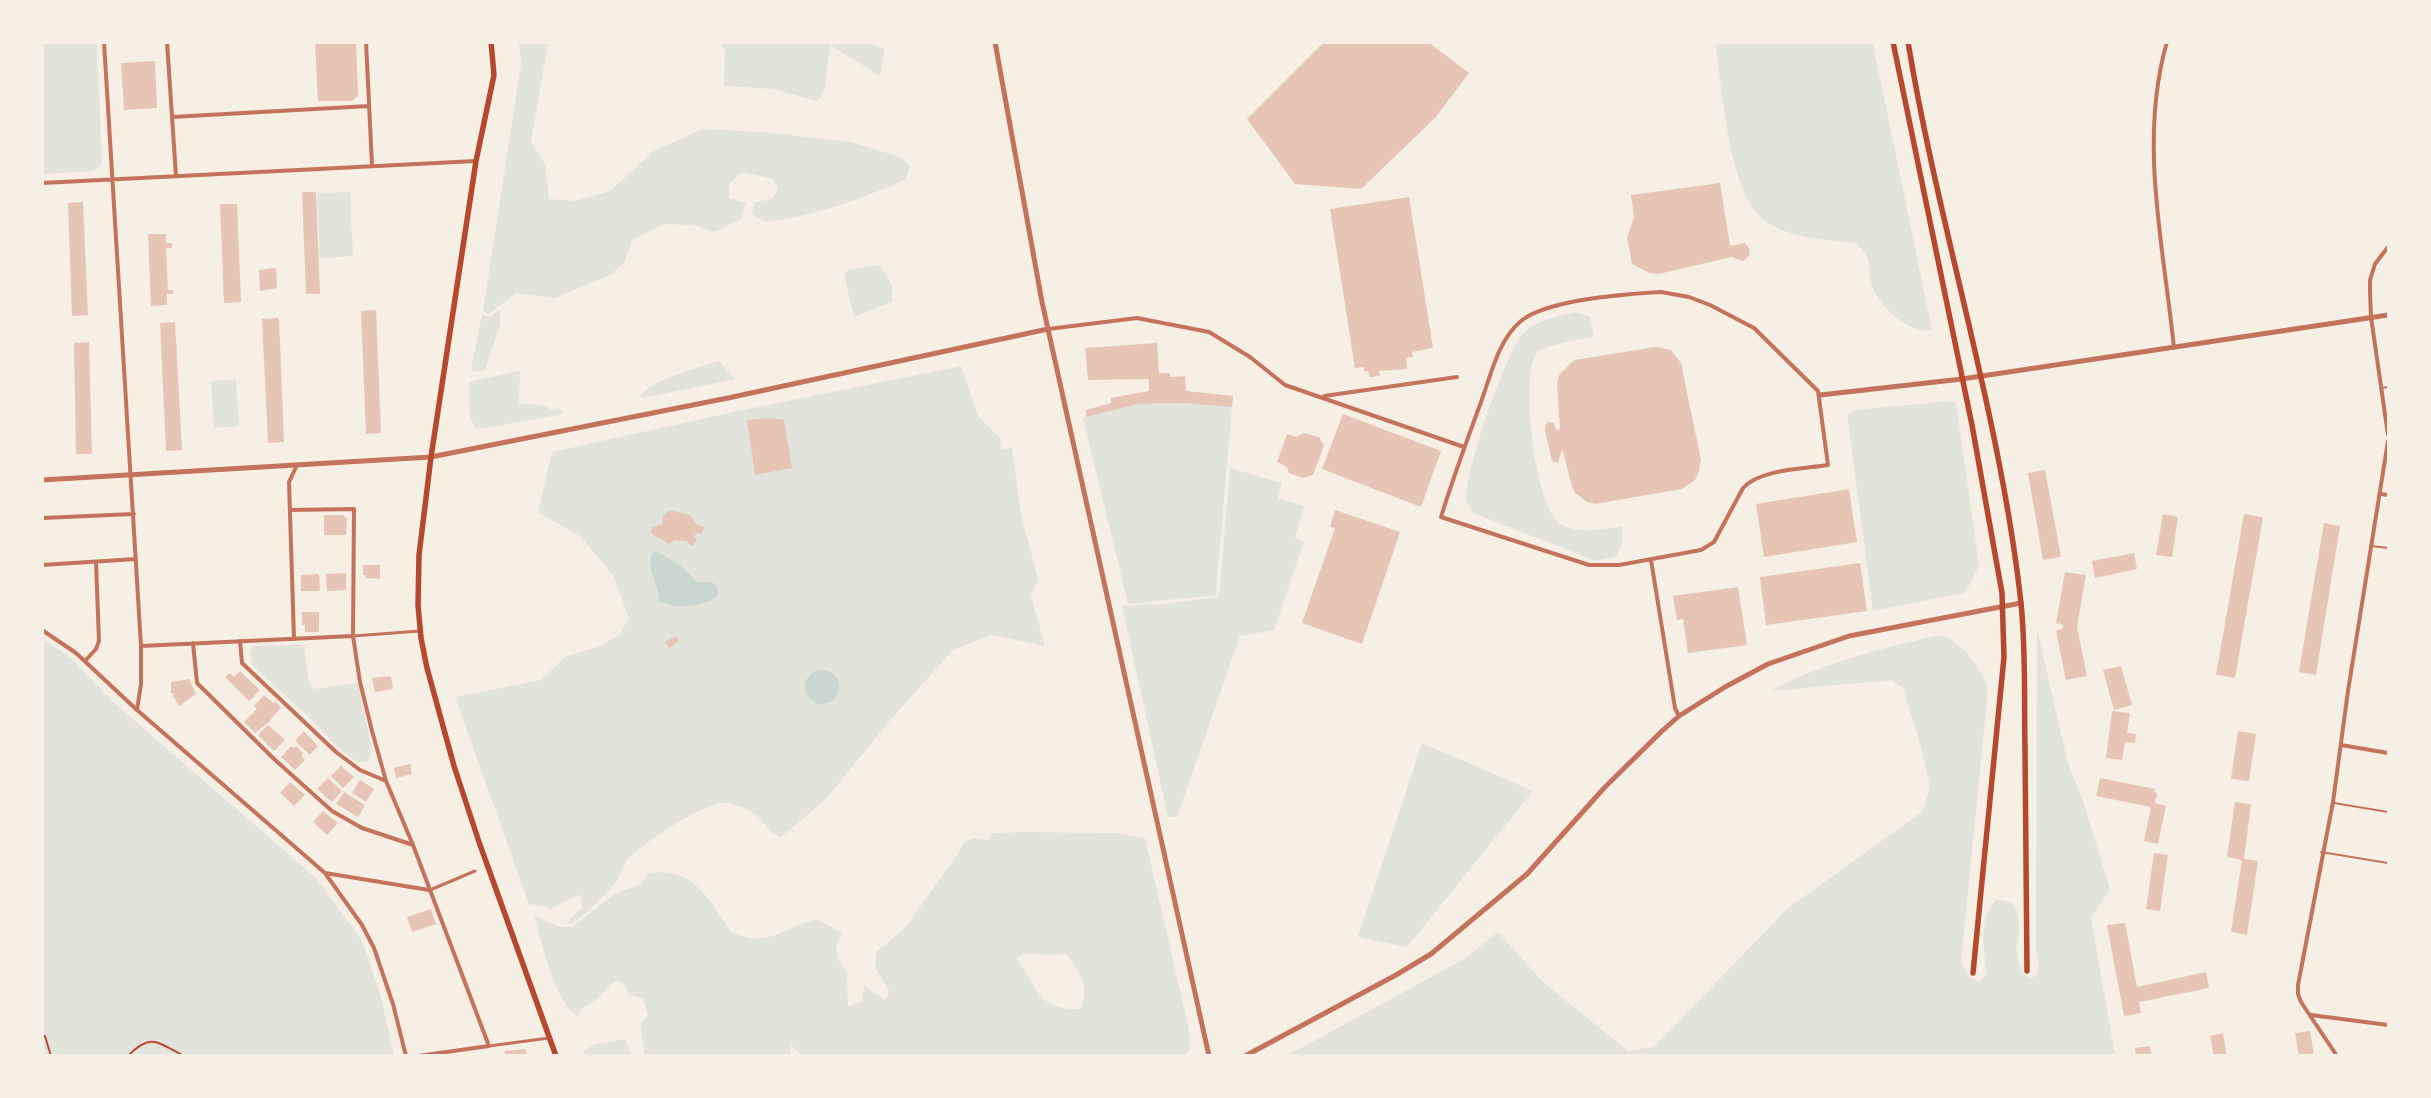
<!DOCTYPE html>
<style>
body{margin:0}
#map{position:relative;width:2431px;height:1098px;overflow:hidden;background:#f6efe4;font-family:Montserrat,sans-serif}
canvas{display:block}
.frame{position:absolute;inset:0;border:44px solid #f6efe4;pointer-events:none}
</style>
<div id="map">
<canvas width="2431" height="1098"></canvas>
<div class="frame"></div>
</div>
<script>
const ctx = document.querySelector('canvas').getContext('2d');
ctx.lineJoin = 'round';
function paint(path, color) {
  ctx.fillStyle = color;
  ctx.fill(path, 'evenodd');
}
function trace(path, color, width, dash) {
  ctx.strokeStyle = color;
  ctx.lineWidth = width;
  ctx.lineCap = dash ? 'butt' : 'round';
  ctx.setLineDash(dash || []);
  ctx.stroke(path);
}
paint(new Path2D(`
 M43 42 97 43 102 163 94 171 43 174Z
 M519 43H548L531 142 545 164 549 199 575 201 610 191 654 151 702 129 764 132 851 142 900 157 910 166 906 179C860 200 814 216 765 222L751 214 755 202 772 199 778 189 773 179 742 172 729 184V198L746 203 740 220 714 232 693 225 664 224 632 240 624 263 610 275 555 298 516 293 489 314 483 311 521 64Z
 M868 43 885 49 880 76 830 45 824 93 817 101 773 89 724 86 725 50 720 43Z
 M1718 43 1873 44 1932 330C1910 334 1880 308 1873 288 1865 267 1876 260 1855 243 1825 239 1789 239 1764 220 1729 194 1722 89 1716 47Z
 M350 192 353 256 320 258 317 193Z
 M880 265 892 285V302L854 317 844 275 848 270Z
 M500 309V325L485 370 474 372 471 370 482 314 490 317Z
 M1576 312 1590 317 1594 337C1582 339 1543 345 1536 354 1520 379 1535 512 1562 525 1581 534 1603 530 1622 526V543L1617 556 1596 561 1473 513C1470 508 1466 502 1466 496 1467 468 1505 353 1523 334 1536 320 1558 316 1576 312Z
 M719 361 735 379 638 399C649 379 698 368 719 361Z
 M961 366 978 416 1001 439 1000 449 1012 448 1021 514 1038 579 1031 596 1045 646 991 635 953 650 891 719 826 799 781 837C768 833 766 823 756 815 748 808 735 804 724 803 707 801 639 845 627 860 622 866 621 875 617 880 605 896 587 914 570 924L566 923 582 908 581 896 577 895 549 910 547 907 529 904 455 697 541 680 565 657 597 647 619 635 629 618 613 575 581 537 538 512 552 452 724 414Z
 M518 371H520L519 403 546 406 551 410H560L563 414 480 429 476 428 470 418 469 382Z
 M236 379 239 426 214 428 211 381Z
 M1952 401 1956 403 1979 565 1971 583 1963 593 1873 611 1847 414 1855 410Z
 M1184 403 1232 407 1216 595 1128 604 1083 418 1139 404Z
 M1230 468 1282 483 1278 498 1304 506 1295 538 1304 541 1274 630 1240 636 1177 817H1168L1122 606 1165 604 1219 597Z
 M2037 628 2067 760 2083 801 2110 889 2091 918 2115 1055H1288L1464 959 1498 932 1543 982 1628 1051 1654 1047 1787 909 1923 811 1930 788 1921 747 1903 688 1892 680 1770 691C1815 667 1866 652 1915 641 1923 639 1934 635 1942 636 1960 639 1984 672 1988 689L1961 963 1970 978 1979 981 1987 974C1984 950 1977 919 1996 900 2029 899 2017 931 2017 953 2017 959 2020 966 2022 972L2030 978 2036 976 2039 967 2036 950Z
 M43 639 71 658 112 701 317 879 362 941 379 990 394 1055 43 1056Z
 M304 644 309 684 316 689 358 683 372 750 368 762H357L338 748 311 719 252 665 250 652 254 646Z
 M1422 743 1533 791 1407 947 1358 937Z
 M1025 832 1118 833 1145 838 1190 1034 1189 1050 1186 1055 802 1056 791 1045 790 1055H645L640 1024 648 1015 643 998 629 995 625 985 617 980C604 990 597 1002 582 1008L578 1016C554 1004 542 940 534 916L561 927H572L616 893 641 884 649 873C695 867 708 899 731 932 739 935 749 939 757 939 776 938 797 924 817 919L842 933 836 946 839 961 847 973 848 1006 861 1002 865 983 870 990 886 1000 889 990 875 968 876 952 904 929 958 854 964 842 974 838 988 840 992 833ZM1025 953 1048 955 1066 954C1081 974 1090 984 1081 1009 1037 1011 1038 987 1016 958Z
 M625 1039 632 1055H584V1051L593 1045Z`), '#e2e4dc');
paint(new Path2D(`
 M657 551 682 567 697 582C710 581 719 580 718 596 702 607 677 610 659 601 660 583 644 569 653 552Z
 M805 687a17 17 0 1 1 34 0a17 17 0 1 1-34 0Z`), '#c9d6d2');
paint(new Path2D(`
 M315 42H356L358 96 352 101H318Z
 M1324 42H1428L1469 73 1435 118 1361 189 1295 184 1247 119Z
 M155 61 157 108 124 110 121 63Z
 M1720 183 1730 246 1745 243 1750 250 1749 256 1743 261 1731 257 1659 274 1649 273 1632 264 1627 238 1634 217 1631 195Z
 M302 192H316L320 294H306Z
 M1409 197 1433 348 1412 352 1413 357 1406 358 1407 369 1379 371 1380 376 1370 377 1368 371H1364V367L1355 368 1330 209Z
 M83 202 88 315 72 316 68 203Z
 M220 204H237L241 302 224 303Z
 M148 234H166V243H172V248H166L168 290H173V294H167V305L151 306Z
 M276 268 277 288 260 291 259 270Z
 M376 310 381 433 366 434 361 311Z
 M279 318 284 442 268 443 262 319Z
 M175 322 182 450 166 451 160 323Z
 M89 342 92 454H76L74 343Z
 M1157 343 1159 373H1170V377L1185 376 1186 391 1233 396 1232 407 1184 403 1139 404 1086 417V410L1111 403V398L1149 391V379L1088 380 1085 348Z
 M1656 347 1671 350 1681 363 1701 460 1699 471 1695 480 1682 489 1595 504 1587 502 1575 493 1572 487 1563 451 1561 452 1558 463 1552 461 1545 430 1546 424 1549 422 1554 423 1556 430 1560 429 1557 384 1559 375 1574 360Z
 M1343 414 1441 451 1421 507 1322 469Z
 M769 418 784 420 792 468 755 475 747 420Z
 M1304 433 1319 437 1324 446 1313 475 1303 478 1289 473 1287 467 1277 462 1287 434 1297 437Z
 M2045 470 2061 557 2043 560 2028 473Z
 M1849 489 1857 542 1764 557 1756 504Z
 M670 510 690 515 697 525 704 527 702 534 697 533 694 536 697 540 692 546 686 541 674 540 670 544 667 543 651 533 652 527 662 524 663 520 662 517Z
 M1335 510 1400 532 1362 644 1302 623 1335 528 1330 527Z
 M2163 514 2178 517 2172 557 2156 555Z
 M2244 514 2263 517 2235 678 2216 675Z
 M324 515H343L347 519 346 535H324Z
 M2324 523 2340 526 2316 675 2299 672Z
 M2134 553 2137 569 2095 578 2092 561Z
 M1860 563 1867 611 1766 625 1760 577Z
 M363 565H380V579L366 578V575H363Z
 M2065 572 2086 575 2077 627 2087 676 2066 680 2056 631 2063 628V625L2056 623Z
 M346 573V590L327 591 326 574Z
 M319 574 320 591H301V575Z
 M1738 587 1747 645 1688 653 1683 619 1677 620 1673 596Z
 M302 612H319V632H305V625H302Z
 M676 636 679 641 669 648 665 642Z
 M2121 666 2132 705 2114 710 2103 670Z
 M240 671 260 690 249 701 225 677 230 673 234 677Z
 M391 676 393 689 375 692 372 678Z
 M189 679 196 694 179 706 173 696 174 693H171V682Z
 M264 695 273 703 275 701 281 707 269 722 255 733 244 722 257 709 254 706Z
 M2112 711 2130 713 2127 733 2136 734 2135 743 2125 742 2122 760 2106 758Z
 M268 725 285 740 274 751 258 735Z
 M304 731 318 746 310 755 295 741Z
 M2238 731 2256 734 2249 781 2231 779Z
 M291 746 294 748 296 746 303 753 301 756 305 760 295 770 281 757Z
 M410 764 412 774 396 778 394 768Z
 M341 766 354 777 343 788 331 776Z
 M328 778 342 791 332 802 317 789Z
 M2100 778 2155 789 2154 792 2157 793 2155 803 2166 806 2158 844 2144 841 2151 807 2096 796Z
 M360 780 374 789 366 802 352 793Z
 M290 782 305 795 294 806 280 793Z
 M344 792 365 805 358 817 336 804Z
 M2235 802 2251 804 2244 859 2258 861 2247 935 2231 932 2242 860 2227 857Z
 M323 811 338 823 327 835 313 822Z
 M2154 853 2168 855 2160 911 2146 909Z
 M431 909 436 924 412 932 407 917Z
 M2125 923 2137 987 2206 972 2209 988 2139 1002 2141 1013 2124 1016 2107 925Z
 M2310 1031 2314 1056H2299L2295 1033Z
 M2223 1033 2227 1056H2214L2210 1036Z
 M2150 1046 2152 1056H2136L2135 1048Z
 M525 1049 528 1056H506L504 1051Z`), '#e6c5b7');
trace(new Path2D(`
 M42 1036H45L51 1056
 M128 1056C151 1032 158 1043 184 1056`), '#b5482f', 2);
trace(new Path2D(`
 M2382 388 2388 387
 M2372 546 2388 548
 M2334 803 2388 812
 M2321 852 2388 863`), '#c5725c', 2);
trace(new Path2D(`
 M353 636 420 631
 M430 890 475 871
 M489 1046 549 1038`), '#c5725c', 3);
trace(new Path2D(`
 M104 42 141 646V684L137 710
 M167 42 176 176
 M366 42 372 165
 M2167 42C2138 141 2164 248 2174 348
 M172 117 369 106
 M42 183 476 161
 M2388 247 2375 264 2370 280V292L2371 317 2388 435
 M1661 292 1689 297 1710 305 1754 328 1818 391 1828 465C1804 469 1760 469 1743 488L1714 542 1701 550 1619 565H1589L1441 517C1453 478 1467 440 1481 402 1491 375 1498 340 1521 321 1548 299 1626 294 1661 292Z
 M1048 329 1137 318 1209 332 1250 357 1285 385 1464 447
 M1324 396 1457 377
 M2381 494 2388 495
 M290 510 354 509 353 636 360 682 372 731 386 781 413 845 489 1046 418 1056
 M42 518 134 514
 M1651 560 1675 708 1679 716
 M42 565 136 559
 M42 630 76 653 137 710 325 873 362 925 374 948 393 1004 406 1056
 M294 639 289 482 296 467
 M240 641 242 663 336 752 360 770 386 781
 M193 643 197 683 274 759 332 811 362 828 413 845
 M141 646 353 636
 M85 661 96 649 99 641 96 562
 M2341 745 2388 753
 M325 873 429 890
 M2311 1015 2388 1025
 M2337 1056 2301 1002 2298 994V985L2333 802 2348 691 2388 441`), '#c5725c', 4);
trace(new Path2D(`
 M995 42 1042 302 1209 1056
 M1820 395 1962 379 2388 315
 M42 480 431 457 728 398 1048 329
 M1245 1056 1396 975 1431 954 1527 874 1605 787 1662 731 1679 716 1725 687 1768 664 1849 636 2021 603`), '#c5725c', 5);
trace(new Path2D(`
 M491 42 494 75 476 161 431 457 419 555 418 605 421 638 427 668 454 766 479 842 556 1056
 M1893 42 1972 425 2002 593 2004 657 1973 973
 M1908 42C1939 230 2000 413 2021 603 2026 651 2024 700 2025 749 2025 823 2026 897 2027 971`), '#b5482f', 5.5);
</script>
